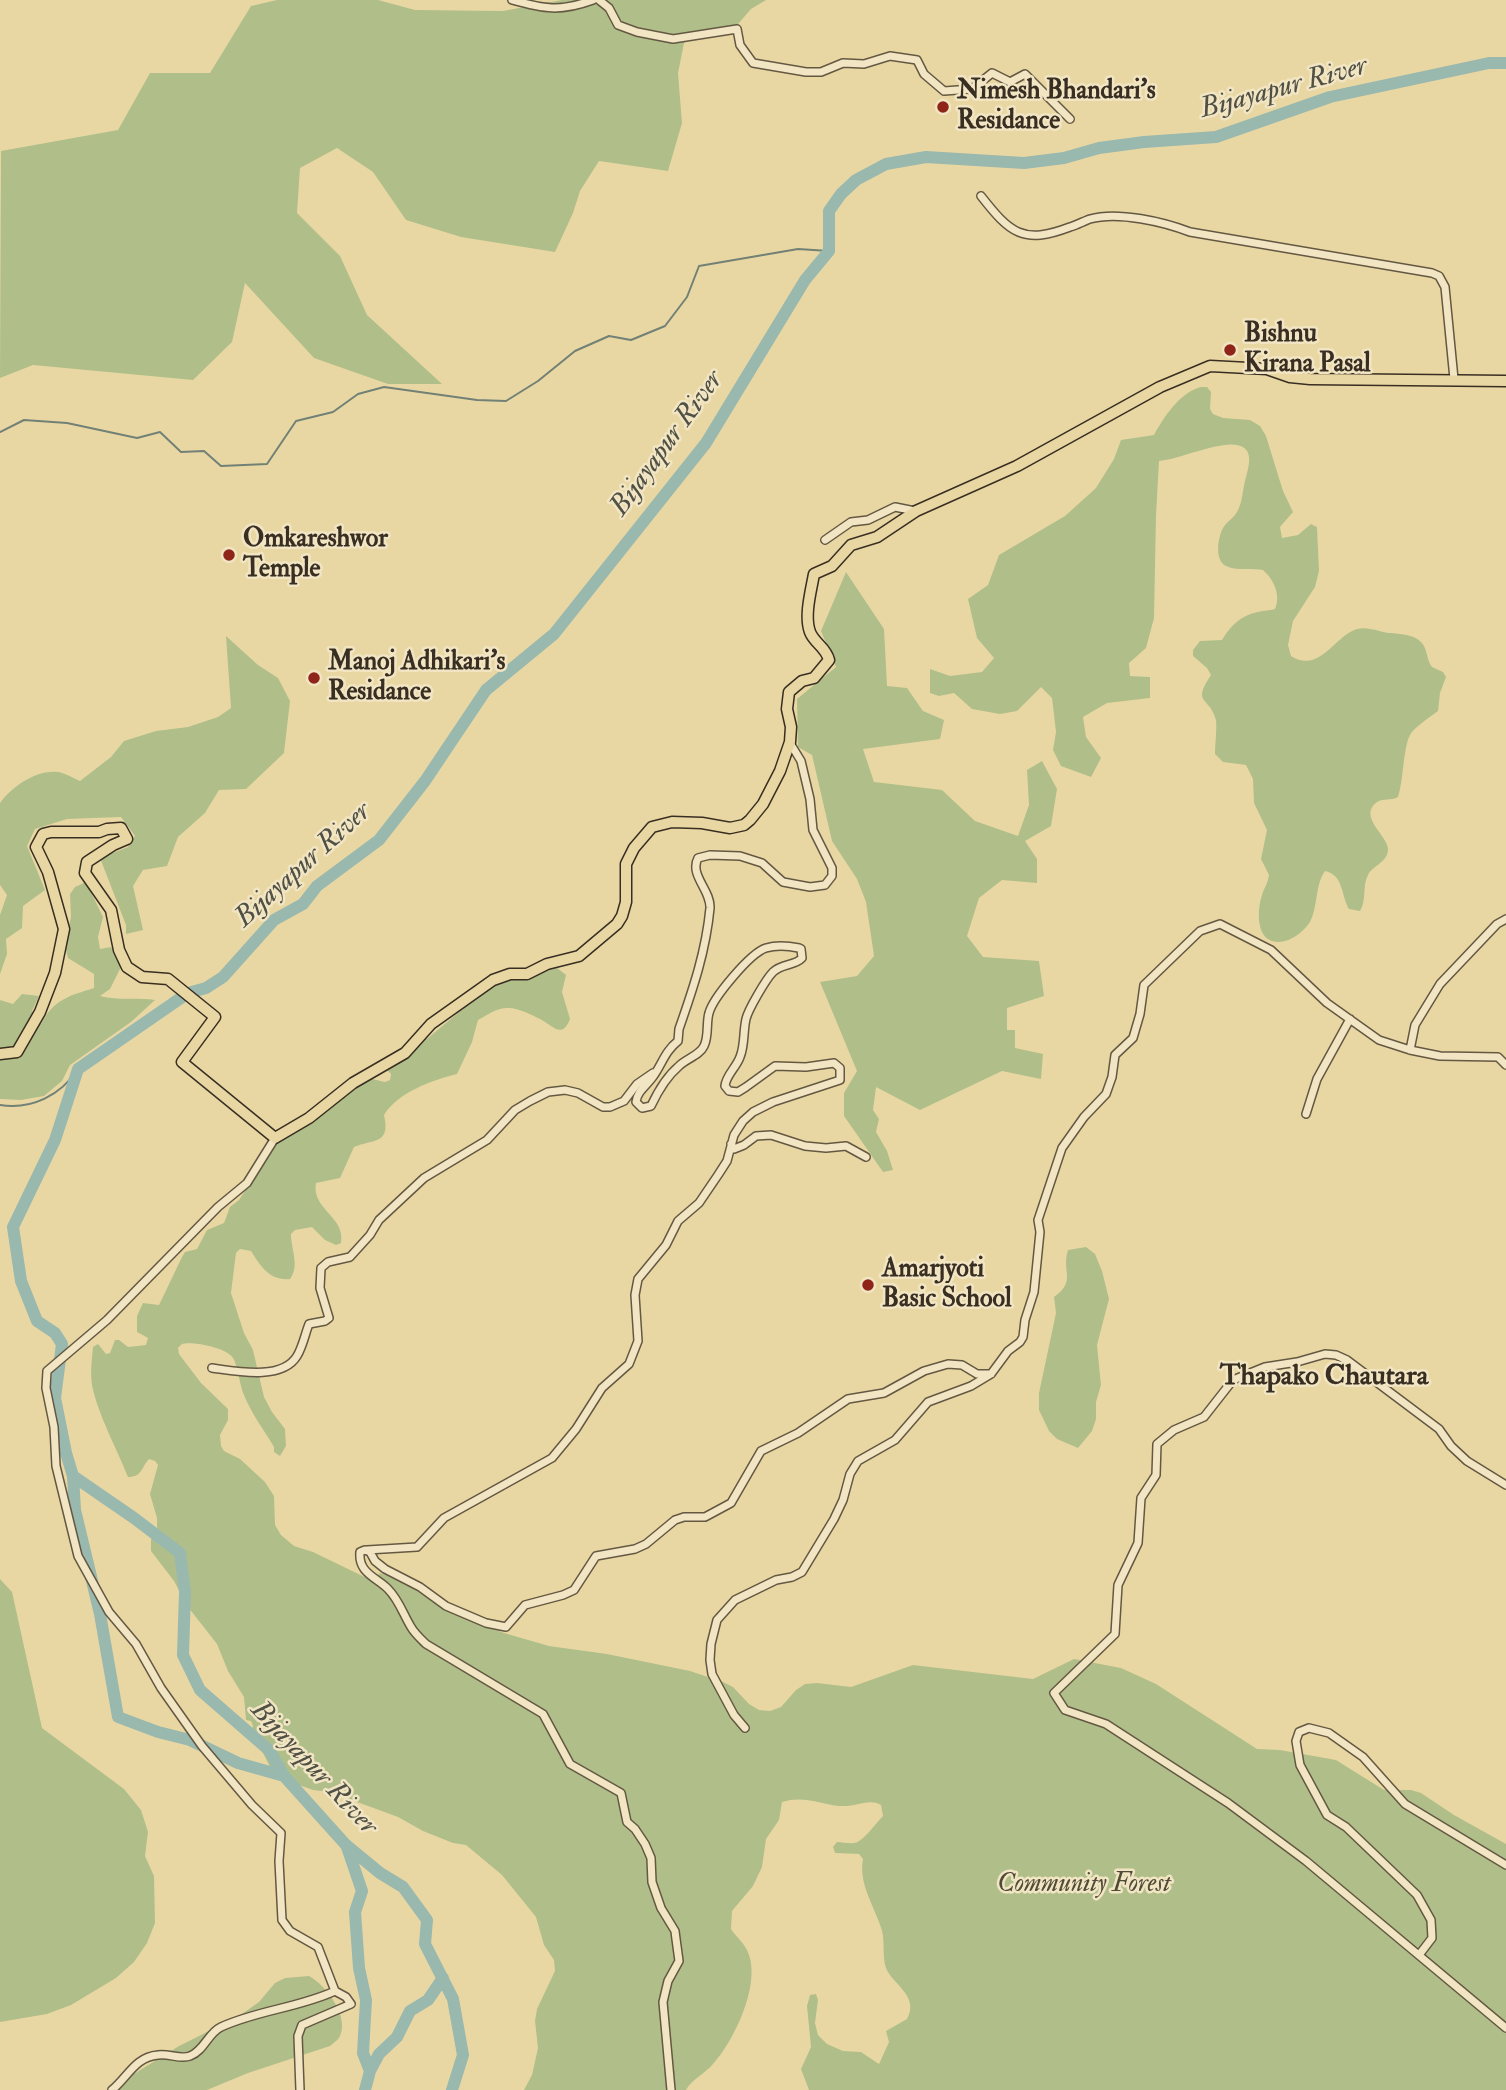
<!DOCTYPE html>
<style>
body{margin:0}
canvas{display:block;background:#e9d7a3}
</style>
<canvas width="1506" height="2090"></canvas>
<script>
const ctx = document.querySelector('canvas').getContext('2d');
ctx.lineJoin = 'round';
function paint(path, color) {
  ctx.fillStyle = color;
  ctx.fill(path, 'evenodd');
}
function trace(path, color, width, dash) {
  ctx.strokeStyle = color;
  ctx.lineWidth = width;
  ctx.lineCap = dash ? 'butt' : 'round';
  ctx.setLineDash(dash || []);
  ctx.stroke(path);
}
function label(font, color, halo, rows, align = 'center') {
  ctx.font = font + ' "IM FELL Double Pica",serif';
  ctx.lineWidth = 5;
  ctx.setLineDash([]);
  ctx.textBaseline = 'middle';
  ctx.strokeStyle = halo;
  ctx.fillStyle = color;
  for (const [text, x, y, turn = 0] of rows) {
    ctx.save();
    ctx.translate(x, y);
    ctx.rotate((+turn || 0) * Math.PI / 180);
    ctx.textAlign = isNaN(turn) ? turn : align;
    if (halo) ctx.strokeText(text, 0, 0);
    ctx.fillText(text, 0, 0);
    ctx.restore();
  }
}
paint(new Path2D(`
 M277 0H378L415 10 503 11 562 0H766L751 9 738 24 701 35 684 43 678 73 682 123 668 171 599 161 580 191 573 213 555 252 461 237 406 220 373 172 337 148 300 168 297 213 340 256 367 315 442 384H388L314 358 245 283 232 342 193 380 33 365 0 378 1 151 118 130 150 73H210L251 6Z
 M1201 387H1207L1211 392 1210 409 1213 414 1223 418 1250 420 1260 426 1266 436 1283 491 1293 512 1280 527 1282 538 1298 535 1311 524 1317 527 1319 571 1315 587 1293 621 1288 645 1291 656C1320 674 1334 636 1357 629 1368 626 1379 632 1390 633 1400 634 1413 634 1421 642 1428 649 1426 659 1432 667L1443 672 1446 677 1440 693 1438 711C1430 717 1419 724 1412 732 1403 742 1404 780 1398 797 1391 801 1384 798 1377 802 1357 817 1389 836 1388 850 1387 863 1373 865 1368 875 1362 886 1367 900 1360 911L1349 909C1341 896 1344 875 1325 871 1315 885 1318 907 1310 922 1305 930 1294 939 1285 941 1256 948 1256 913 1262 895 1264 888 1268 883 1269 875L1261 859 1267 830 1254 803 1253 779 1246 765 1223 762 1215 754C1215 746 1217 727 1216 720 1210 696 1191 705 1211 675L1207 668 1193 656V650L1200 641 1222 640C1230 626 1241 615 1258 612 1264 610 1269 611 1275 609 1281 595 1274 580 1263 570 1253 568 1235 571 1226 566 1214 560 1218 537 1223 528 1227 521 1234 518 1237 512 1242 503 1242 495 1244 486 1246 473 1258 449 1237 445 1219 441 1180 459 1159 461L1156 516 1154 618 1146 648 1129 663 1130 676 1150 677V698L1107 703 1083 717 1086 737 1101 758 1091 777 1061 766 1053 750 1056 732 1052 698 1041 687 1017 711 1000 714 972 709 954 693 939 696 930 693V669L950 676 982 672 994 658 977 638 968 599 988 585 999 555 1065 516 1096 488 1114 459 1121 440 1154 435C1164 417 1179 393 1201 387Z
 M846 572 884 629 887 686 907 688 923 711 944 720 940 739 863 749 874 782 942 790 975 821 1018 836 1029 805 1027 770 1042 761 1057 789 1051 826 1025 841 1037 859V883L1002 880 979 898 967 936 983 957 1039 961 1044 996 1007 1008V1030H1015V1048L1043 1054 1041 1079 1002 1071 920 1110 876 1087 873 1110 879 1119 876 1132 887 1151 893 1170 883 1172 844 1116V1093L857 1071 820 982 857 976 874 956 866 902 857 879 832 841 812 755 798 747 797 699 836 667 821 631Z
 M226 636 258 665 278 678 290 701 284 753 246 789 219 790 205 813 178 837 167 866 143 870 133 886 143 930 126 934V925L100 858 128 847 135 836 121 817 67 819 35 829 27 846 45 890 23 906 22 928 6 939 7 954 0 974V915L7 895 0 885V803C11 787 37 769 58 772 65 773 73 778 80 781L111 757 124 741 156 731 188 727 218 717 231 708Z
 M86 882 103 917 98 937 100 949 111 947 122 965 110 989 100 996C119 1001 136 997 155 1000L131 1022 70 1065 62 1081 44 1096 21 1100 0 1099V1000L13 1004 22 994 39 996 32 1011 41 1024C54 999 69 996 94 988V974L68 958 65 946 71 917 70 894 75 887Z
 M556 967 566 975 562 992 570 1019C562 1040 552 1025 540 1019 532 1015 518 1008 509 1008 498 1007 487 1015 478 1020L472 1042 457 1074C433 1080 398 1092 384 1115 391 1145 373 1139 354 1147L340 1178 316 1183C311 1209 346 1217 341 1243L336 1245 325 1240 312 1227 295 1230 291 1234C291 1250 300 1266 290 1279 270 1281 261 1267 251 1251L240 1249 236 1253 231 1293 244 1333 253 1350 264 1397 272 1412 285 1429 286 1446 280 1456 274 1452V1447C264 1430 251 1413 244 1395 240 1386 237 1363 233 1358 227 1348 193 1341 182 1344L178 1348 179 1354 201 1383 228 1409V1420L220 1435 221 1446 224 1451 240 1459 265 1482 274 1496 275 1525 281 1535 294 1546 313 1552 377 1583 379 1573 391 1576 428 1597 438 1606 504 1633 549 1646 607 1654 690 1671 723 1682 733 1687 749 1704 759 1710 770 1711 781 1707 796 1690 805 1684 817 1683 851 1687 913 1665 1033 1679 1074 1659 1121 1668 1156 1684 1257 1749 1280 1750 1336 1760 1384 1790H1411L1421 1793 1454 1815 1506 1844V2090H809L801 2069 811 2047 807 2006 810 1995 816 1994 818 2000 815 2023 818 2035 827 2044 843 2051 861 2052 879 2064 889 2042 886 2031 907 2019C920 1996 892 1984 886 1968 882 1956 885 1942 882 1931 875 1907 858 1884 863 1859L859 1854 835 1853 833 1847 837 1842C843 1842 848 1844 854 1843 862 1843 876 1823 883 1816L881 1805C870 1799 860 1805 848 1806 824 1807 806 1794 782 1802L779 1820 766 1839 762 1867 753 1886 732 1911 731 1929C737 1938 745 1943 749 1955 760 1986 734 2041 713 2064 705 2074 693 2078 686 2090H524L532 2075 538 2048 535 2021 537 2009 555 1971 554 1960 544 1945 536 1917 502 1875 466 1845 453 1843 423 1831 398 1817 330 1792 313 1790 285 1780 272 1771 262 1751 249 1737 253 1726 251 1721 246 1720 244 1697 228 1671 217 1644 188 1607 174 1581 151 1551V1540L157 1529V1518L150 1494 158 1465 155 1461 149 1459C141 1468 142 1477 128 1477 117 1449 98 1415 92 1385 90 1372 92 1359 93 1347L98 1344 106 1354 110 1353 115 1340H119L128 1347 146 1345 148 1338 137 1332V1316L143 1303 159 1305 182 1257 185 1252 197 1249 207 1230 224 1223 230 1207 239 1200 276 1143 368 1078 385 1082 390 1080 391 1074 387 1070 390 1065 417 1043 428 1038 489 987Z
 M1086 1247 1095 1254 1102 1271 1109 1299 1097 1345 1101 1385 1096 1402V1419L1092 1431 1078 1448 1057 1439 1049 1431 1039 1410V1393L1056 1313 1054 1297C1077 1281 1061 1271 1068 1250Z
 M0 1579 12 1592 42 1728 124 1789 141 1810 148 1832 145 1856 154 1876 155 1923 147 1943 134 1962 116 1978 71 2005 47 2014 0 2022Z
 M309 1976C326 1985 351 2018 339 2038 337 2041 333 2043 330 2046L248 2073 207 2090H108L179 2046 239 2016 259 2002 275 1983 285 1978Z`), '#b0bf8a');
trace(new Path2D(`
 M0 432 24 420 67 423 137 438 160 432 181 452 204 451 221 466 267 464 296 421 333 412 358 394 384 387 477 400 506 401 538 381 575 351 609 336 631 340 665 326 687 297 699 266 798 249 829 251
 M0 1105C32 1110 61 1095 78 1069`), '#728176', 2);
trace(new Path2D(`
 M73 1476 75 1510 100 1614 118 1717 158 1732 190 1740 238 1763 284 1776
 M347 1847 362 1891 355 1912 359 1968 366 2000 363 2053 370 2071
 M365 2090 370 2071 379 2054 397 2037 410 2011 428 2000 443 1978
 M452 2090 463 2055 453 1999 425 1944 427 1920 403 1887 380 1873 346 1845 284 1776 270 1751 200 1690 183 1655 185 1592 180 1553 134 1518 73 1476 66 1453 55 1398 62 1344 55 1333 37 1321 21 1281 13 1227 55 1140 78 1069 188 993 206 988 223 977 274 920 303 904 317 886 379 840 425 781 486 690 554 634 706 443 805 280 829 251V211L841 194 856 180 886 164 926 157 1024 163 1064 158 1099 148 1144 142 1216 137 1330 97 1489 63H1506`), '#99b8ae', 12);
const minor = new Path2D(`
 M512 0C544 9 560 12 593 0
 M599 0 609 8 618 25 637 32 673 39 737 29 740 45 753 63 806 72H821L843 63 864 64 890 56 917 60 924 74 944 91 972 89 992 73 1010 82 1025 74 1070 119
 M981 196C1010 233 1023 245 1070 227 1077 225 1084 221 1090 219 1118 211 1164 222 1190 232L1432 273 1439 276 1445 287 1454 379
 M825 540 851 522 868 520 895 507 915 511
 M1410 1050 1415 1025 1440 984 1497 924 1506 919
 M1306 1114 1317 1079 1350 1019
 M275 1138 247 1183 218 1207 107 1320 47 1371 46 1388 54 1427 56 1466 78 1556 109 1612 136 1644 161 1688 202 1746 252 1805 281 1833 279 1861 282 1920 290 1931 318 1947 335 1991 346 1997 351 2004 302 2025 298 2036 300 2090
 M731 1144 734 1149 744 1145 756 1136 771 1135 805 1146 826 1148 846 1146 866 1157
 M212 1368C235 1371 282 1381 297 1356 303 1346 305 1334 309 1324L325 1321 329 1318 320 1288 321 1268 328 1262 350 1257 370 1235 379 1220 424 1178 487 1140 515 1110 530 1101 548 1092 565 1090 578 1093 603 1107H610L624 1101 637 1084 653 1073
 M1506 1485 1467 1461 1451 1446 1439 1429 1347 1360 1336 1355 1325 1354 1297 1362 1265 1367 1233 1380 1204 1417 1174 1430 1157 1444 1156 1475 1141 1498 1138 1543 1118 1585 1115 1634 1054 1693 1065 1710 1106 1724 1228 1803 1306 1861 1506 2028
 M367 1550 417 1547 444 1518 552 1458 576 1429 602 1388 629 1364 638 1341 635 1295 638 1279 666 1245 678 1221 699 1203 718 1175 727 1161 734 1135 743 1121 753 1112 773 1102 840 1080V1068L834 1063 806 1067 775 1066 746 1087 738 1092 729 1091 725 1086C726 1075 736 1068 740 1057 745 1045 743 1032 746 1019 748 1010 766 979 773 972 782 963 795 966 802 958L801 949 799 948C789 946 776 945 766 948 750 953 713 998 709 1013 706 1023 709 1036 704 1046 700 1055 686 1059 679 1066 666 1077 658 1091 651 1106L642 1108 636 1102C637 1092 645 1087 652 1078 662 1065 664 1052 678 1041L679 1029C693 989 706 951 710 908 711 890 689 875 698 858L710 855 740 856 762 863 783 882 810 887 825 885 832 876V868L813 830 810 799 801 761 790 743
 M745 1728 734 1715 712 1674 710 1660 711 1644 717 1620 735 1600 776 1580 792 1577 802 1572 834 1519 843 1500 850 1474 858 1461 895 1440 928 1402 971 1386 991 1374 1008 1351 1020 1342 1023 1337 1025 1320 1034 1292 1040 1232 1038 1220 1062 1148 1084 1117 1106 1094 1112 1077 1115 1055 1133 1038 1140 1014 1144 985 1200 931 1220 924 1271 950 1327 1003 1379 1040 1410 1050 1440 1056 1498 1057 1506 1065
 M1419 1955 1432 1938 1431 1920 1417 1895 1346 1827 1327 1815 1300 1765 1296 1741 1299 1732 1309 1728 1329 1733 1363 1757 1405 1804 1506 1865
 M112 2090C128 2077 135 2057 158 2055 168 2053 181 2060 190 2056 204 2051 208 2033 221 2027 258 2010 298 2008 335 1991
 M671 2090 663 2002 668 1981 679 1961 676 1939 675 1931 661 1908 652 1882 651 1858 645 1844 635 1829 627 1822 621 1793 570 1764 543 1714 426 1644C421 1639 415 1634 411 1627 403 1614 399 1600 388 1589 376 1577 358 1573 360 1552L365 1550 370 1552 375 1561 385 1569 420 1587 446 1606 486 1623 506 1627 525 1605 563 1595 574 1590 596 1556 635 1549 646 1544 675 1520 684 1517H705L731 1503 761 1451 798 1433 848 1399 884 1393 924 1371 948 1364 962 1365 977 1374H991`);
const primary = new Path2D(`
 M0 1054 17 1052 40 1012 55 973 64 929 48 872 36 847 43 834 51 832H99L107 829 121 828 127 839 113 845 87 862 85 873 111 910 119 950 127 967 142 977 168 979 215 1017 182 1062 275 1138 309 1118 353 1083 405 1053 431 1024 493 980 510 974H527L547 964 579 956 617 924 622 916 626 902V864L634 848 652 827 672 822 702 823 730 828 744 825 750 820 763 804 780 771 790 742 791 727 787 709 789 692 802 681 814 678 829 660C826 647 814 643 810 632 804 616 811 591 814 574L832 566 851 545 877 537 916 511 1017 466 1160 387 1210 366 1267 369 1290 377 1310 379 1506 381`);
trace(minor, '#645842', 10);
trace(primary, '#382e22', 13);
trace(minor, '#f1e5c3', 7);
trace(primary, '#e9d7a3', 10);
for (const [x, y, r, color] of [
 [943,107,7,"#8f2418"],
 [1230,350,7,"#8f2418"],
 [229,555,7,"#8f2418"],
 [314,678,7,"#8f2418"],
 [868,1285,7,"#8f2418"]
]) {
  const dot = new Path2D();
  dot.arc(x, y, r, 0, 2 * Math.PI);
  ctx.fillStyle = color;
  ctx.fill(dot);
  trace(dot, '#f1e5c3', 2.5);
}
label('bold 26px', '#382e22', '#f1e5c3', [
 ["Nimesh Bhandari's",957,92],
 ["Residance",957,122],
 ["Bishnu",1244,335],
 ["Kirana Pasal",1244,365],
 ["Omkareshwor",243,540],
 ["Temple",243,570],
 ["Manoj Adhikari's",328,663],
 ["Residance",328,693],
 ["Amarjyoti",882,1270],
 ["Basic School",882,1300]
], 'left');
label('italic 26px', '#504b37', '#f1e5c3', [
 ["Community Forest",1084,1885]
]);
label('italic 28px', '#505045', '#f1e5c3', [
 ["Bijayapur River",1284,89,-15],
 ["Bijayapur River",668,444,-54],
 ["Bijayapur River",304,866,-42],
 ["Bijayapur River",313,1769,47]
]);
label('bold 28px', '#382e22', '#f1e5c3', [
 ["Thapako Chautara",1324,1378]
]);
</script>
